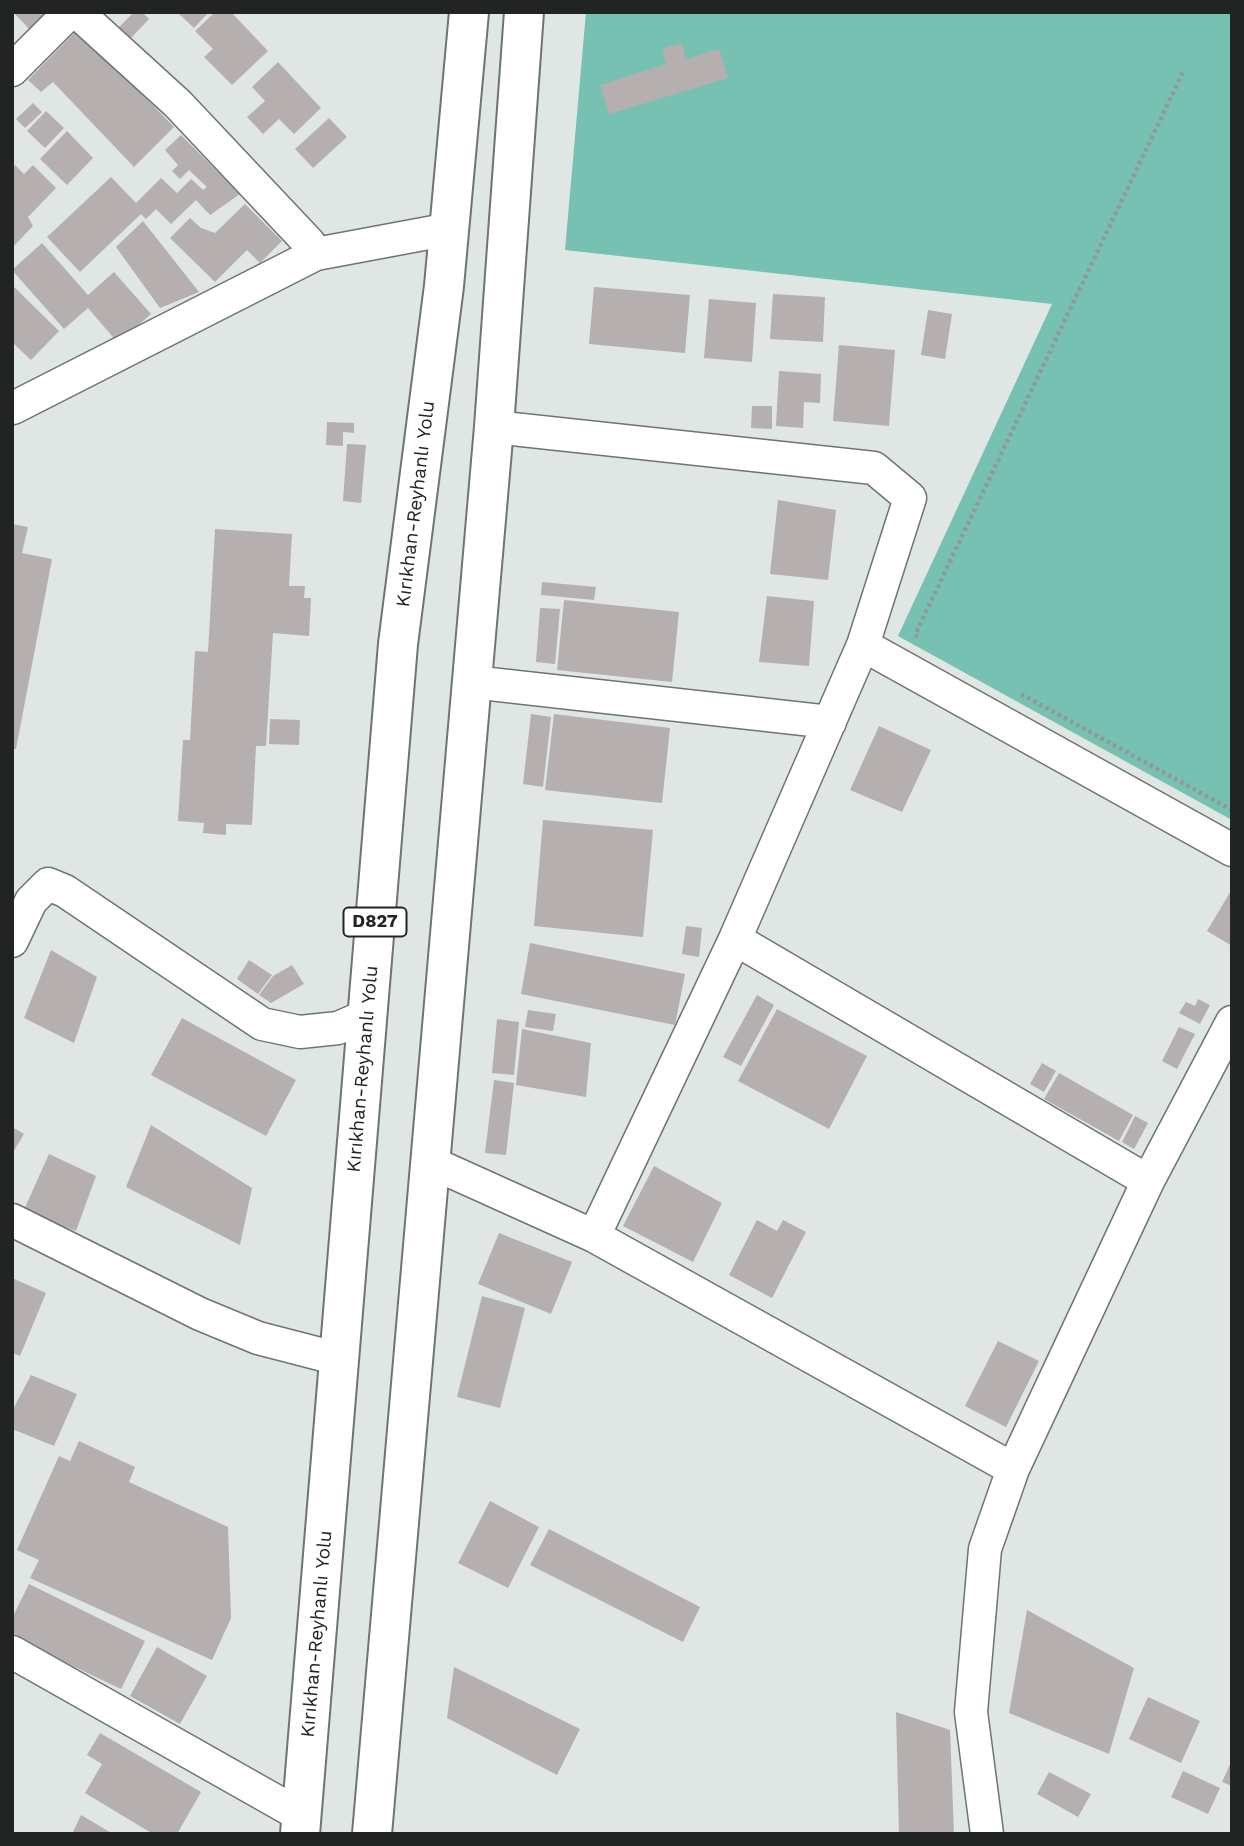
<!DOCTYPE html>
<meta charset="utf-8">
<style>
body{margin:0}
#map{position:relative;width:1244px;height:1846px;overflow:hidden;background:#dfe6e4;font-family:"Work Sans",sans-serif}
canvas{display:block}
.frame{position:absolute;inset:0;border:14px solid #212423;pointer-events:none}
</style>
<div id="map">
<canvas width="1244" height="1846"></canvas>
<div class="frame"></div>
</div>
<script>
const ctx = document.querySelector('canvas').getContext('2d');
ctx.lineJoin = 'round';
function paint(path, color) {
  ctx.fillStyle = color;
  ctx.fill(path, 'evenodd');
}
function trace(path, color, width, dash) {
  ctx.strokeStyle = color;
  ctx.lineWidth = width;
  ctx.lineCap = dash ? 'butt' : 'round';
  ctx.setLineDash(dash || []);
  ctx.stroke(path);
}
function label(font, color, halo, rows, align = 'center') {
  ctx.font = font + ' "Work Sans",sans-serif';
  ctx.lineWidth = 7;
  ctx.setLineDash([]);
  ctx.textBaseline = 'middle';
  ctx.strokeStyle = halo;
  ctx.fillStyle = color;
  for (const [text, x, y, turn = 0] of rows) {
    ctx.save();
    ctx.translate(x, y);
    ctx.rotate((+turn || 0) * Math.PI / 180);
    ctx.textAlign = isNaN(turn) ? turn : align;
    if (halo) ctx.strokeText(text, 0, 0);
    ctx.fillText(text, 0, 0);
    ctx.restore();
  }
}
paint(new Path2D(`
 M586 12H1232V820L898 636 1052 304 565 250Z`), '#76c1b2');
paint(new Path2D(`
 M13 12H57L34 34Z
 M134 12H142L149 19 131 38 119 27Z
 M177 12H209L194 28Z
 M215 12H231L268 51 232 85 204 57 213 49 195 31Z
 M78 29 174 127 134 167 53 82 41 92 28 80Z
 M682 43 686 59 719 49 728 78 609 114 600 85 666 64 662 49Z
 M278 62 321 108 294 134 279 119 263 134 247 117 265 101 252 87Z
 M33 103 42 112 25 128 16 119Z
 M46 111 64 128 45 148 27 131Z
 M329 118 347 137 313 168 295 149Z
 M67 131 93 158 67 185 40 159Z
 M181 135 240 194 210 215 196 200 171 224 156 209 146 219 141 214 80 272 47 237 111 177 136 203 161 178 177 193 191 179 203 190 207 187 189 170 180 179 172 171 178 165 165 150Z
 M15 165 24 174 33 165 56 188 28 217 33 226 12 248V168Z
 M245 204 282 241 260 263 247 250 215 282 170 238 190 218 201 228 215 233Z
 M143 221 199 292 160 308 116 247Z
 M42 243 88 295 114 272 151 314 118 343 88 308 64 329 12 270Z
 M12 285 59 331 31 360 12 342Z
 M594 287 690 295 685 353 589 344Z
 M773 294 825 297 823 342 770 339Z
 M709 299 756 303 752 362 704 358Z
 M928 310 952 314 945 359 921 355Z
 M839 345 895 350 889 426 833 421Z
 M779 371 821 374 820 403 804 402 803 428 776 426Z
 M752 406H772V429L751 428Z
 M327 422 354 423V433L343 432V446L326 445Z
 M347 444 366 445 361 503 343 501Z
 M778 500 836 510 828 580 770 574Z
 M12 524 28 527 22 553 52 559 16 749H12Z
 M215 529 292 534 289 586H305L304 598H311L309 636 273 633 266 746H256L252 825 226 824V835L203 833 204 823 178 821 183 740H190L195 651 208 652Z
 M542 582 596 587 594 600 541 595Z
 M767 596 814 601 809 666 759 662Z
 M564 600 679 612 672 682 557 670Z
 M540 608 560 609 555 664 536 662Z
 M531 714 551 717 543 787 523 784Z
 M554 714 670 728 662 803 545 790Z
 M270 719 300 720 299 745 269 744Z
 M879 726 931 750 902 812 850 790Z
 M543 820 653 830 643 937 534 926Z
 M1232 889V946L1207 931Z
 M686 926 702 928 699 957 682 954Z
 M530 943 685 974 675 1025 521 994Z
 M51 950 97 977 74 1043 24 1018Z
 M249 960 272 975 258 994 237 979Z
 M292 965 304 984 271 1003 259 995 273 976Z
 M757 995 774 1005 741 1066 723 1057Z
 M1198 999 1210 1005 1200 1024 1179 1013 1186 1002 1195 1006Z
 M777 1009 867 1056 829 1129 738 1081Z
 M528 1010 556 1014 553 1031 525 1027Z
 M182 1018 296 1080 266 1136 151 1075Z
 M497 1019 519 1022 514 1075 492 1073Z
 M1179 1027 1195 1034 1177 1069 1162 1061Z
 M522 1029 591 1043 586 1097 516 1085Z
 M1042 1063 1056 1071 1044 1092 1030 1084Z
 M1059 1073 1133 1115 1119 1141 1044 1099Z
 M494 1080 514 1083 506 1155 485 1153Z
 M1135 1116 1148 1123 1134 1149 1122 1142Z
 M151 1125 252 1188 240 1245 126 1187Z
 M12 1127 24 1134 12 1154Z
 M49 1154 96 1176 76 1231 23 1212Z
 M654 1166 722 1203 693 1262 623 1226Z
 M757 1220 777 1231 783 1220 806 1232 772 1298 729 1275Z
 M499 1233 572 1262 551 1314 478 1284Z
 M12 1278 46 1293 20 1356 12 1353Z
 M482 1296 525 1308 500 1408 457 1397Z
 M998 1341 1039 1361 1006 1427 965 1406Z
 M31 1375 77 1394 54 1446 12 1429V1411Z
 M79 1441 135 1467 129 1482 228 1527 231 1618 212 1660 30 1578 39 1560 17 1550 59 1456 70 1461Z
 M490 1501 539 1527 508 1588 458 1563Z
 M549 1529 700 1607 683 1642 530 1565Z
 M29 1584 145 1641 121 1689 12 1637V1618Z
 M1027 1610 1134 1668 1109 1754 1009 1713Z
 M157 1647 207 1676 180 1724 130 1696Z
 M454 1667 580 1729 557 1775 447 1718Z
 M1148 1697 1200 1721 1181 1763 1129 1739Z
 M896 1712 950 1730 954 1834H899Z
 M100 1733 201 1792 177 1834H153L85 1793 102 1764 87 1755Z
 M1232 1760V1786L1222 1782Z
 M1183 1771 1220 1788 1208 1814 1171 1797Z
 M1049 1772 1091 1794 1078 1817 1037 1794Z
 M81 1815 113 1834H72Z`), '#b6afb0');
const minor = new Path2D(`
 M77 12 178 104 309 243 316 254
 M12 70 70 12
 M13 408 316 254 450 229
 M494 427 874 468 910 498 863 645 735 939 594 1236
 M863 645 1232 850
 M472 682 830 722
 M735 939 1148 1181
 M12 941 31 901 48 884 65 891 262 1024 300 1032 338 1028 368 1015
 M430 1162 594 1236 1013 1469
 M12 1220 200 1314 258 1338 339 1359
 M12 1652 302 1816
 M987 1834 971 1712 985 1549 1013 1469 1148 1181 1232 1022`);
const highway = new Path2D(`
 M300 1834 398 644 444 286 469 12
 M372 1834 494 427 524 12`);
trace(minor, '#6e7472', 35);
trace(highway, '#6e7472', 42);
trace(new Path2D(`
 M918 637 915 635 1183 72
 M1021 694 1232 810`), '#929896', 4.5, [3.5, 3.5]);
trace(minor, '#fff', 32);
trace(highway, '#fff', 38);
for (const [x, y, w] of [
 [375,922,63]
]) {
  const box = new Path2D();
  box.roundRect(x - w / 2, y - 14.5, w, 29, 5);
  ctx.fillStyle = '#fff';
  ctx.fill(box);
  trace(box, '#212423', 2);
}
label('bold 18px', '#212423', null, [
 ["D827",375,922]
]);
label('19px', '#212423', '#fff', [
 ["Kırıkhan-Reyhanlı Yolu",416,504,-83],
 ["Kırıkhan-Reyhanlı Yolu",363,1069,-85],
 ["Kırıkhan-Reyhanlı Yolu",317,1634,-85]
]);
</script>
